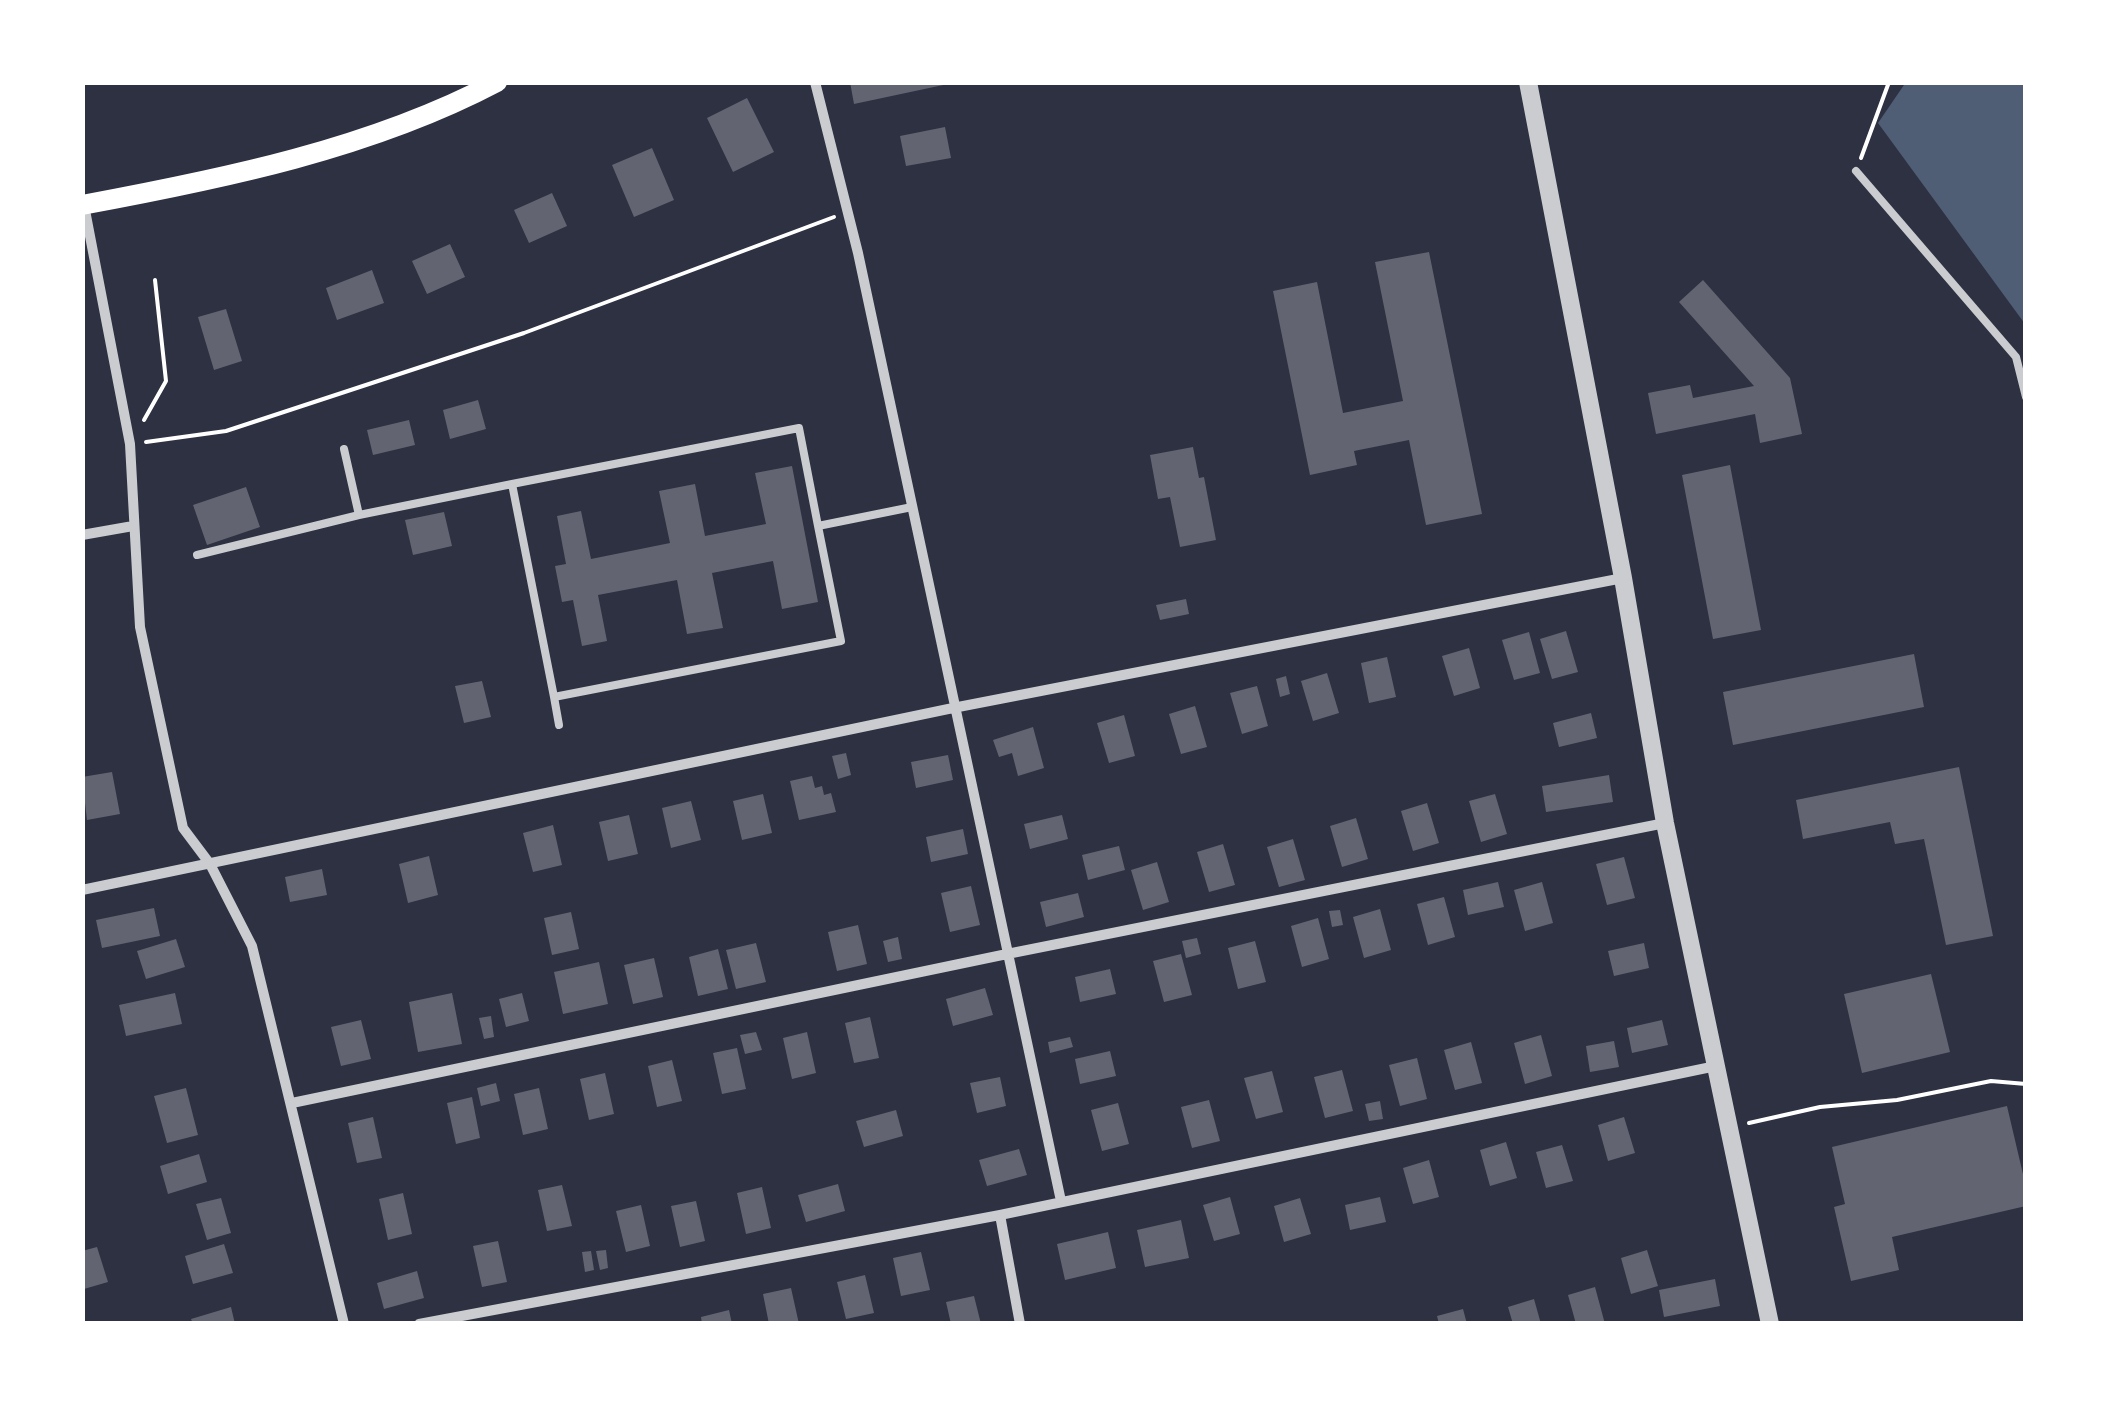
<!DOCTYPE html>
<style>
body{margin:0}
#map{position:relative;width:2108px;height:1406px;overflow:hidden;background:#2d3142;font-family:Barlow,sans-serif}
canvas{display:block}
.frame{position:absolute;inset:0;border:85px solid #fff;pointer-events:none}
</style>
<div id="map">
<canvas width="2108" height="1406"></canvas>
<div class="frame"></div>
</div>
<script>
const ctx = document.querySelector('canvas').getContext('2d');
ctx.lineJoin = 'round';
function paint(path, color) {
  ctx.fillStyle = color;
  ctx.fill(path, 'evenodd');
}
function trace(path, color, width, dash) {
  ctx.strokeStyle = color;
  ctx.lineWidth = width;
  ctx.lineCap = dash ? 'butt' : 'round';
  ctx.setLineDash(dash || []);
  ctx.stroke(path);
}
paint(new Path2D(`
 M1906 82 2025 83V324L1878 123Z`), '#4f5d75');
paint(new Path2D(`
 M850 82H948V84L854 104Z
 M747 98 774 152 733 172 707 118Z
 M945 127 951 158 906 166 900 136Z
 M652 148 674 200 634 217 612 165Z
 M552 193 567 226 529 243 514 210Z
 M450 244 465 277 427 294 412 261Z
 M1429 252 1482 514 1426 525 1409 440 1354 451 1357 465 1310 475 1273 291 1317 282 1343 413 1403 401 1375 262Z
 M372 270 384 303 337 320 326 288Z
 M1703 280 1790 378 1802 434 1760 443 1755 414 1656 434 1648 393 1690 385 1693 398 1754 386 1679 302Z
 M226 309 242 361 214 370 198 317Z
 M478 400 486 429 450 439 443 410Z
 M409 420 415 445 373 455 367 430Z
 M1193 447 1199 478 1204 477 1216 540 1180 547 1170 497 1158 499 1150 455Z
 M1730 465 1761 630 1713 639 1682 475Z
 M792 466 818 602 782 609 773 561 712 573 723 628 687 634 677 580 598 595 607 641 582 646 573 600 562 602 555 566 566 564 557 516 581 511 591 559 670 543 659 491 695 484 705 536 766 524 755 473Z
 M246 487 260 527 207 545 193 505Z
 M444 512 452 546 413 555 405 520Z
 M1186 599 1189 614 1160 620 1156 605Z
 M1566 631 1578 672 1552 679 1540 639Z
 M1529 632 1540 673 1514 680 1502 640Z
 M1469 648 1480 688 1454 696 1442 656Z
 M1914 654 1924 707 1733 745 1723 692Z
 M1387 657 1396 697 1369 703 1361 663Z
 M1327 673 1339 713 1313 721 1301 681Z
 M1286 676 1290 694 1280 697 1276 679Z
 M482 681 491 717 464 723 455 686Z
 M1257 686 1268 726 1242 734 1230 693Z
 M1195 706 1207 747 1181 754 1169 714Z
 M1591 713 1597 738 1559 747 1553 723Z
 M1124 715 1135 756 1109 763 1097 723Z
 M1033 727 1044 768 1018 776 1012 753 999 757 993 740Z
 M846 753 851 775 838 779 832 756Z
 M948 755 953 780 916 788 911 762Z
 M1959 767 1993 936 1946 945 1924 839 1895 844 1890 822 1803 839 1796 800Z
 M112 772 120 814 87 820 82 777Z
 M1609 775 1613 802 1546 812 1542 786Z
 M812 776 815 788 822 786 824 795 831 793 836 812 799 820 790 781Z
 M763 794 772 833 742 840 733 801Z
 M1495 794 1507 834 1481 842 1469 801Z
 M691 801 701 840 671 848 662 808Z
 M1427 803 1439 843 1413 851 1401 811Z
 M629 815 638 854 608 861 599 822Z
 M1062 815 1068 839 1030 849 1024 824Z
 M1356 818 1368 859 1342 867 1330 826Z
 M553 825 562 865 533 872 523 833Z
 M963 829 968 854 931 862 926 837Z
 M1293 839 1305 880 1279 887 1267 847Z
 M1223 844 1235 885 1209 892 1197 852Z
 M1119 846 1125 870 1088 880 1082 855Z
 M429 856 438 895 408 903 399 864Z
 M1624 857 1635 898 1607 905 1596 864Z
 M1157 862 1169 902 1143 910 1131 870Z
 M322 869 327 895 290 902 285 877Z
 M1498 882 1504 907 1468 915 1463 890Z
 M1542 882 1553 923 1525 931 1514 890Z
 M971 886 980 925 950 932 941 893Z
 M1078 893 1084 917 1046 927 1040 902Z
 M1444 897 1455 937 1428 945 1417 904Z
 M154 908 160 936 102 948 96 920Z
 M1380 909 1391 950 1364 958 1353 917Z
 M1340 910 1343 925 1332 927 1329 911Z
 M571 912 579 949 552 955 544 918Z
 M1318 918 1329 959 1302 967 1291 926Z
 M858 925 867 964 837 971 828 932Z
 M898 937 902 959 888 962 883 941Z
 M1197 938 1201 954 1186 958 1182 941Z
 M176 939 185 967 146 979 137 951Z
 M1255 941 1266 982 1238 989 1228 948Z
 M756 943 766 982 736 989 726 950Z
 M1644 943 1649 968 1614 976 1608 951Z
 M718 949 728 989 698 996 689 957Z
 M1181 954 1192 995 1164 1002 1153 961Z
 M654 958 663 997 633 1004 624 965Z
 M599 962 608 1004 563 1014 554 972Z
 M1110 969 1116 994 1080 1002 1075 977Z
 M1931 974 1950 1052 1862 1073 1844 994Z
 M985 988 993 1015 953 1026 946 999Z
 M175 993 182 1024 126 1036 119 1005Z
 M452 993 462 1044 418 1052 409 1002Z
 M522 993 529 1021 506 1027 499 999Z
 M491 1016 494 1037 484 1039 479 1018Z
 M870 1017 879 1058 854 1063 845 1023Z
 M361 1020 371 1059 341 1066 331 1027Z
 M1662 1020 1668 1045 1632 1053 1627 1028Z
 M756 1032 762 1050 745 1054 740 1035Z
 M807 1032 816 1073 792 1079 783 1038Z
 M1541 1035 1552 1076 1525 1084 1514 1043Z
 M1070 1037 1073 1047 1050 1053 1048 1042Z
 M1614 1041 1619 1067 1590 1072 1586 1046Z
 M1471 1042 1482 1083 1455 1090 1444 1050Z
 M737 1048 746 1089 722 1094 713 1053Z
 M1110 1051 1116 1076 1080 1084 1075 1059Z
 M1417 1058 1427 1099 1400 1106 1389 1065Z
 M672 1060 682 1101 657 1107 648 1066Z
 M1342 1070 1353 1111 1325 1118 1314 1077Z
 M1272 1071 1283 1112 1256 1119 1244 1078Z
 M605 1073 614 1114 589 1120 580 1079Z
 M1000 1077 1006 1106 977 1113 970 1083Z
 M496 1083 500 1101 481 1106 477 1088Z
 M186 1088 198 1135 167 1143 154 1096Z
 M539 1088 548 1129 523 1135 514 1094Z
 M472 1097 480 1138 456 1144 447 1103Z
 M1209 1100 1220 1141 1192 1148 1181 1107Z
 M1380 1101 1383 1119 1369 1121 1365 1104Z
 M1118 1103 1129 1144 1102 1151 1091 1110Z
 M2007 1106 2026 1187V1206L1892 1237 1899 1270 1851 1281 1834 1207 1845 1204 1832 1147Z
 M896 1110 903 1136 864 1147 856 1121Z
 M373 1117 382 1158 357 1163 348 1123Z
 M1624 1117 1635 1153 1608 1161 1598 1125Z
 M1506 1142 1517 1178 1490 1186 1480 1150Z
 M1562 1145 1573 1181 1546 1188 1536 1152Z
 M1019 1149 1027 1175 987 1186 979 1160Z
 M199 1154 207 1182 168 1194 160 1166Z
 M1429 1160 1439 1197 1413 1204 1403 1168Z
 M838 1184 845 1211 806 1222 798 1195Z
 M562 1185 572 1226 547 1231 538 1190Z
 M762 1187 771 1228 746 1234 737 1193Z
 M403 1193 412 1234 388 1240 379 1199Z
 M1230 1197 1240 1234 1214 1241 1203 1205Z
 M1380 1197 1386 1222 1350 1230 1345 1205Z
 M221 1198 231 1233 207 1240 196 1204Z
 M1300 1198 1311 1234 1284 1242 1274 1206Z
 M696 1201 705 1241 680 1247 671 1206Z
 M641 1205 650 1246 626 1252 616 1211Z
 M1181 1220 1189 1258 1145 1267 1137 1230Z
 M1108 1232 1116 1268 1065 1280 1057 1244Z
 M498 1241 507 1282 482 1287 473 1246Z
 M224 1244 233 1273 193 1284 185 1256Z
 M97 1247 108 1282 84 1289 82 1251Z
 M606 1250 608 1268 600 1270 596 1251Z
 M1647 1250 1658 1286 1631 1294 1621 1258Z
 M591 1251 594 1270 585 1272 582 1252Z
 M921 1252 930 1290 901 1296 893 1258Z
 M417 1271 424 1298 384 1309 377 1283Z
 M865 1275 874 1313 846 1319 837 1282Z
 M1715 1279 1720 1306 1664 1317 1659 1290Z
 M1595 1287 1605 1324H1576L1568 1295Z
 M791 1288 799 1324H769L763 1294Z
 M974 1296 981 1324H951L946 1302Z
 M1534 1299 1541 1324H1513L1508 1307Z
 M231 1307 235 1324H193L191 1319Z
 M1463 1309 1467 1324H1439L1437 1316Z
 M729 1310 732 1324H702L701 1317Z`), '#626471');
trace(new Path2D(`
 M1861 158 1889 82
 M144 420 166 381 155 280
 M146 442 226 431 524 333 834 217
 M1749 1123 1820 1107 1897 1100 1991 1081 2026 1084`), '#fff', 4);
trace(new Path2D(`
 M1856 171 2016 357 2026 397
 M344 449 359 515
 M512 484 799 428 818 526
 M197 555 359 515 512 484 554 697
 M559 725 554 697 841 641 818 526 912 507`), '#caccd0', 8);
trace(new Path2D(`
 M815 82 858 253 1061 1201
 M84 205 130 444 140 627 183 828 210 864 252 946 344 1324
 M82 535 133 526
 M82 890 953 708 1623 578
 M292 1103 1007 954 1665 823
 M1000 1215 1020 1324
 M419 1324 1000 1215 1716 1066`), '#caccd0', 10);
trace(new Path2D(`
 M1528 82 1623 578 1665 823 1770 1324`), '#caccd0', 18);
trace(new Path2D(`
 M82 205C222 179 370 149 497 82`), '#fff', 20);
</script>
